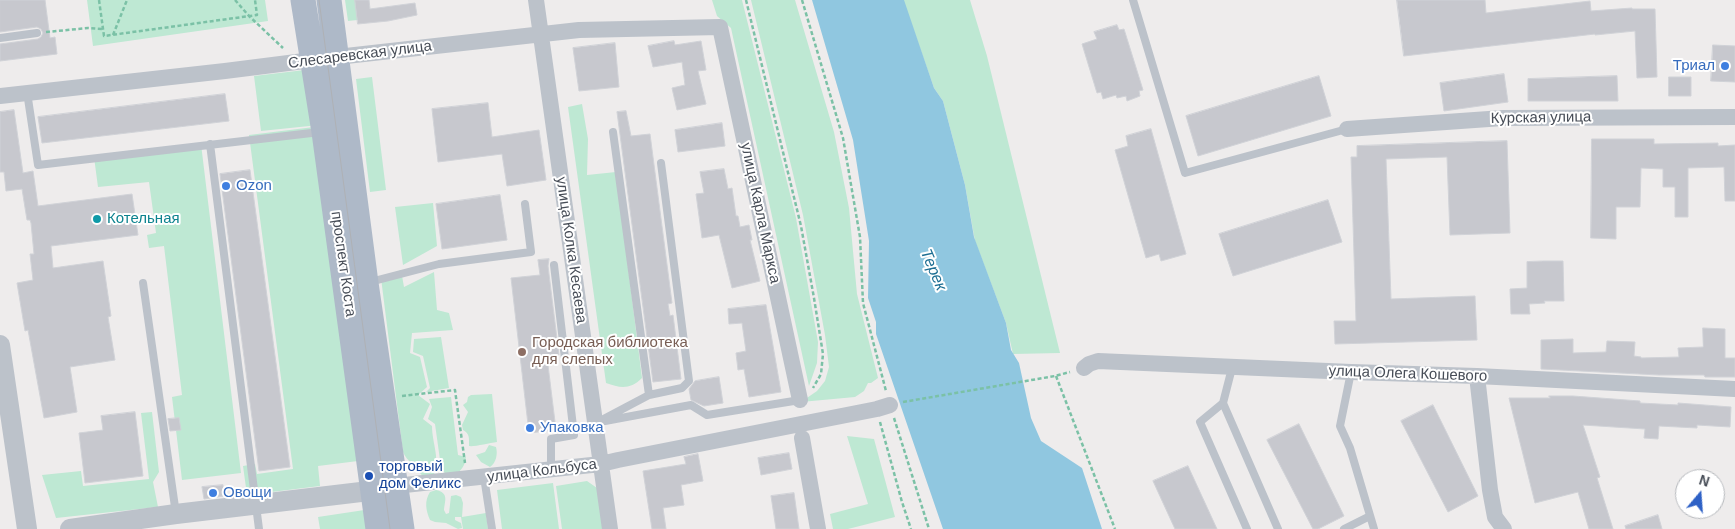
<!DOCTYPE html>
<meta charset="utf-8">
<style>
body{margin:0}
#map{position:relative;width:1735px;height:529px;overflow:hidden;background:#eeecec;font-family:Arial,sans-serif}
canvas{display:block}
.north{position:absolute;left:1675px;top:469px;width:50px;height:50px;box-sizing:border-box;background:#fff;border:1px solid #b5b8bc;border-radius:50%;rotate:18deg;font-size:14px;font-weight:700;line-height:20px;text-align:center;color:#474d57}
.north::after{content:'';display:block;margin:auto;width:18px;height:22px;background:#2e61c6;clip-path:polygon(50% 0,100% 100%,50% 72%,0 100%)}
</style>
<div id="map">
<canvas width="1735" height="529"></canvas>
<div class="north">N</div>
</div>
<script>
const ctx = document.querySelector('canvas').getContext('2d');
ctx.lineJoin = 'round';
function paint(path, color) {
  ctx.fillStyle = color;
  ctx.fill(path, 'evenodd');
}
function trace(path, color, width, dash) {
  ctx.strokeStyle = color;
  ctx.lineWidth = width;
  ctx.lineCap = dash ? 'butt' : 'round';
  ctx.setLineDash(dash || []);
  ctx.stroke(path);
}
function label(font, color, halo, rows, align = 'center') {
  ctx.font = font + ' Arial,sans-serif';
  ctx.lineWidth = 4;
  ctx.setLineDash([]);
  ctx.textBaseline = 'middle';
  ctx.strokeStyle = halo;
  ctx.fillStyle = color;
  for (const [text, x, y, turn = 0] of rows) {
    ctx.save();
    ctx.translate(x, y);
    ctx.rotate((+turn || 0) * Math.PI / 180);
    ctx.textAlign = isNaN(turn) ? turn : align;
    if (halo) ctx.strokeText(text, 0, 0);
    ctx.fillText(text, 0, 0);
    ctx.restore();
  }
}
paint(new Path2D(`
 M87 0H265L268 21 93 46Z
 M345 0H364L367 19 348 21Z
 M712 0H742L796 218 818 342 817 363 809 386 731 28 717 16Z
 M751 0H795L834 132 849 208 857 294 878 378 871 383H868L864 391 855 397 801 402 817 391 825 381 829 367 825 335 803 215Z
 M903 0H970L987 56 1060 353 1013 354 1006 323 975 241 965 185 943 101 934 88Z
 M313 69 319 125 261 131 254 76Z
 M372 77 386 190 370 192 356 79Z
 M582 104 588 139 587 175 616 172 642 378C630 390 620 388 606 383L568 107Z
 M314 127 358 461 318 466 320 486 247 495 243 466 255 464 257 474 293 469 249 135Z
 M201 144 241 473 182 480 172 397 182 395 164 246 149 248 147 235 156 233 149 182 98 187 94 157Z
 M433 203 437 246 403 265 395 207Z
 M401 270 404 287 434 272 437 310 449 313 453 330 412 333 410 353 420 357 427 387 418 395 430 404 423 419 432 426C432 444 441 459 433 477L424 478C418 469 406 460 403 452L381 278Z
 M441 337 449 388 426 392 430 388 423 356 413 352 414 339Z
 M492 394 497 442C489 443 474 447 469 446 469 438 470 434 463 430L462 425 468 412 463 405 467 402 468 397 471 395Z
 M451 397 458 455 466 457C465 465 462 470 455 475L447 474 440 470V460L435 424 428 419 432 407 429 399Z
 M152 412 159 472 153 482 158 507 56 518 42 475 81 471 83 486 149 479 141 413Z
 M847 436 874 439 895 517 848 529H833L830 514 868 504Z
 M489 445 496 447C498 454 496 463 490 467L481 462 476 455 485 452Z
 M587 481 597 488 604 529H562L556 486Z
 M553 483 559 529H502L497 490Z
 M436 490C449 493 445 500 444 510L446 514 449 513 451 496 456 495 461 497 463 503 462 517 486 513 488 529H463L461 517H455V520L461 523 462 528 458 529 446 523 435 522 430 520C426 511 424 501 430 492Z
 M371 509 374 529H320L318 517Z`), '#bee8d3');
paint(new Path2D(`
 M812 0H904L934 88 943 101 965 185 974 237 1006 323 1011 350 1019 363 1031 418 1041 441 1082 468 1102 529H943L876 334V322L868 298 869 241 853 140Z`), '#90c7e0');
const building = new Path2D(`
 M0 0H45L50 38 55 37 57 54 0 61V44L38 39 41 37 43 33 41 29 37 27 0 32Z
 M355 0H369L370 9 415 3 417 15 388 21 358 24Z
 M1397 0H1485L1486 13 1590 1 1591 11 1632 8V9H1655L1657 77 1637 78 1635 31 1595 35V34L1404 56Z
 M1117 25 1119 30 1124 29 1143 90 1139 91 1140 96 1127 101 1126 96 1117 98 1116 95 1103 99 1101 92 1097 93 1082 44 1097 39 1094 32Z
 M674 41 675 45 701 41 706 70 698 71 706 104 677 110 672 88 685 85 682 62 653 67 648 46Z
 M615 43 619 87 579 91 573 48Z
 M1713 45 1735 46V82L1711 81Z
 M1504 74 1508 102 1444 111 1440 83Z
 M1319 76 1331 116 1198 156 1186 116Z
 M1617 76 1618 101H1528V79Z
 M1669 77H1691V96H1669Z
 M225 94 229 121 42 143 38 117Z
 M488 103 492 137 539 130 546 180 507 186 502 154 438 162 432 109Z
 M14 110 23 173 33 171 38 206 132 194 138 235 51 246 53 268 103 261 111 316 108 317 115 360 70 367 77 412 44 418 28 330 25 331 17 283 33 280 30 254H34L31 223 30 220H27L22 189 6 191 4 172H0V112Z
 M626 111 631 136 650 134 672 303 668 304 670 316 673 315 681 379 653 382 617 112Z
 M722 123 725 146 678 152 675 130Z
 M1151 129 1186 254 1161 261 1159 254 1146 258 1115 150 1128 146 1126 136Z
 M1592 139H1654V144L1718 143V146L1735 145V201H1725L1724 167 1688 168V217H1675V187H1663V169L1641 168 1640 207H1616V239L1591 238Z
 M1507 141 1510 233 1450 235 1447 157 1386 159 1391 299 1475 296 1477 340 1335 344 1334 321H1356L1351 157H1357V146Z
 M724 169 728 189 732 188 736 216H738L740 227 749 225 752 240H750L760 281 732 288 719 235 702 238 696 194 704 193 700 172Z
 M250 170 290 467 259 471 220 174Z
 M500 195 507 240 442 249 436 204Z
 M1328 200 1342 242 1233 276 1219 234Z
 M549 259 548 266 559 355 547 357 556 430 529 433 511 278 540 275 538 260Z
 M1543 261H1563L1564 301H1544L1545 303 1529 304 1530 314H1511L1510 289 1527 288V262Z
 M766 305 781 392 749 397 744 369 738 370 736 353 746 351 742 323 729 324 728 309Z
 M1703 328 1725 329V358H1735V377H1705L1704 375H1659L1541 369V340L1573 339V353L1606 352 1607 341 1635 342 1634 356 1641 357V358L1679 357 1678 348 1703 347Z
 M719 377 723 403 704 406 691 400 689 389 695 381Z
 M1549 396H1573L1640 401V403L1678 405V403L1731 407 1730 427 1697 425V428L1659 426 1658 439 1644 438 1645 429 1583 425 1600 477 1597 478 1613 529H1589L1578 492 1535 503 1509 398H1550Z
 M1433 405 1478 496 1448 512 1401 421Z
 M135 412 143 476 85 483 79 433 103 430 101 416Z
 M179 418 181 430 170 431 168 419Z
 M1299 424 1344 516 1318 529H1313L1267 440Z
 M789 453 792 469 761 475 758 458Z
 M698 454 703 481 681 485 684 505 663 508 666 529H652L643 471 686 464 684 457Z
 M1188 466 1217 529H1175L1153 481Z
 M223 485 224 496 204 499 202 487Z
 M794 493 799 529H776L771 496Z
 M1658 515 1662 529H1626L1625 526Z`);
paint(building, '#c7c8ce');
trace(building, '#d0d2d7', 1);
trace(new Path2D(`
 M99 0 104 36 257 15 255 0
 M235 0 249 16 283 48
 M746 0 801 226 814 298 823 354 821 374 813 388
 M802 0 843 138 860 237 863 303 886 391
 M46 32 88 28 103 29
 M113 35 127 0
 M1056 376 1115 529
 M402 396 455 390 465 463
 M903 402 1055 376 1070 372
 M894 418 929 529
 M880 422 902 502 911 529`), '#7bc1a6', 2.5, [4, 2.5]);
trace(new Path2D(`
 M1133 0 1185 173 1347 129
 M0 38 37 33
 M27 92 38 165 320 132
 M210 144 259 529
 M370 282 439 264 531 252 525 204
 M143 283 176 514
 M1232 368 1223 403 1278 529
 M1351 372 1340 426 1350 448 1374 529
 M649 395 682 388 689 381 661 163
 M1223 403 1200 422 1247 529
 M605 421 691 405 707 415 800 400
 M596 423 649 395 613 132
 M551 470V439L574 435 554 265
 M484 477 492 529
 M1344 529 1370 516`), '#bcc2ca', 8);
trace(new Path2D(`
 M536 0 610 529
 M0 96 225 71 328 58 579 30 720 27 800 400
 M1347 129 1503 118 1735 117
 M1084 368 1089 364 1098 361 1351 372 1477 376 1735 389
 M1477 376 1490 490 1495 517 1504 529
 M802 438 818 529
 M395 486 601 464 618 460 877 409 890 405`), '#bcc2ca', 16);
trace(new Path2D(`
 M0 345 27 529
 M70 529 176 514 386 489`), '#bcc2ca', 20);
trace(new Path2D(`
 M303 0 324 132 378 529
 M329 0 366 283 402 529`), '#aeb9c8', 25);
trace(new Path2D(`
 M319 0 390 529`), '#afb1b5', 1);
for (const [x, y, r, color] of [
 [1725,66,5,"#3f7fe0"],
 [226,186,5,"#3f7fe0"],
 [97,219,5,"#0f9aa8"],
 [522,352,5,"#8d6e63"],
 [530,428,5,"#3f7fe0"],
 [369,476,5,"#1a4fb4"],
 [213,493,5,"#3f7fe0"]
]) {
  const dot = new Path2D();
  dot.arc(x, y, r, 0, 2 * Math.PI);
  ctx.fillStyle = color;
  ctx.fill(dot);
  trace(dot, '#fff', 2);
}
label('15px', '#474d57', '#fff', [
 ["Слесаревская улица",360,55,-7],
 ["Курская улица",1541,118,-1],
 ["улица Карла Маркса",760,213,78],
 ["улица Колка Кесаева",571,250,82],
 ["проспект Коста",343,264,82],
 ["улица Олега Кошевого",1408,374,2],
 ["улица Кольбуса",542,471,-7]
]);
label('15px', '#366cbe', '#fff', [
 ["Триал",1715,66,"right"],
 ["Ozon",236,186],
 ["Упаковка",540,428],
 ["Овощи",223,493]
], 'left');
label('15px', '#0d838f', '#fff', [
 ["Котельная",107,219]
], 'left');
label('15px', '#785e54', '#fff', [
 ["Городская библиотека",532,343],
 ["для слепых",532,360]
], 'left');
label('15px', '#164399', '#fff', [
 ["торговый",379,467],
 ["дом Феликс",379,484]
], 'left');
label('italic 16px', '#1d6e93', '#fff', [
 ["Терек",933,270,67]
]);
</script>
